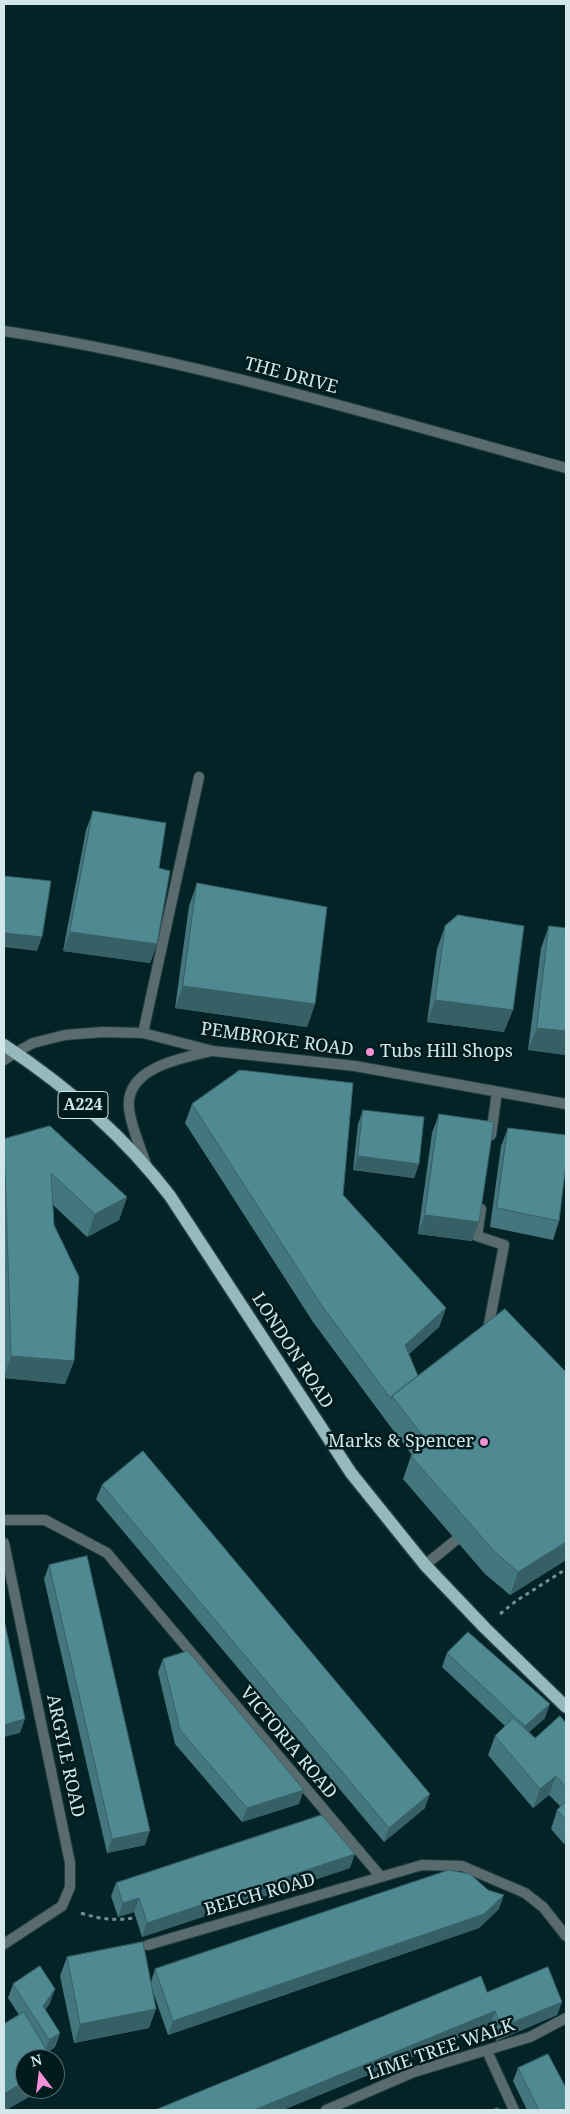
<!DOCTYPE html>
<style>
body{margin:0}
#map{position:relative;width:570px;height:2114px;overflow:hidden;background:#042327;font-family:"Noto Serif",serif}
canvas{display:block}
.frame{position:absolute;inset:0;border:5px solid #d2e7ea;pointer-events:none}
.north{position:absolute;left:15px;top:2049px;width:50px;height:50px;box-sizing:border-box;background:#001a1d;border:1px solid #546c6f;border-radius:50%;rotate:345deg;font-size:14px;font-weight:700;line-height:20px;text-align:center;color:#d2e7ea}
.north::after{content:'';display:block;margin:auto;width:18px;height:22px;background:#f391d5;clip-path:polygon(50% 0,100% 100%,50% 72%,0 100%)}
</style>
<div id="map">
<canvas width="570" height="2114"></canvas>
<div class="frame"></div>
<div class="north">N</div>
</div>
<script>
const ctx = document.querySelector('canvas').getContext('2d');
ctx.lineJoin = 'round';
function trace(path, color, width, dash) {
  ctx.strokeStyle = color;
  ctx.lineWidth = width;
  ctx.lineCap = dash ? 'butt' : 'round';
  ctx.setLineDash(dash || []);
  ctx.stroke(path);
}
function paint(path, color) {
  ctx.fillStyle = color;
  ctx.fill(path, 'evenodd');
}
function label(font, color, halo, rows, align = 'center') {
  ctx.font = font + ' "Noto Serif",serif';
  ctx.lineWidth = 5;
  ctx.setLineDash([]);
  ctx.textBaseline = 'middle';
  ctx.strokeStyle = halo;
  ctx.fillStyle = color;
  for (const [text, x, y, turn = 0] of rows) {
    ctx.save();
    ctx.translate(x, y);
    ctx.rotate((+turn || 0) * Math.PI / 180);
    ctx.textAlign = isNaN(turn) ? turn : align;
    if (halo) ctx.strokeText(text, 0, 0);
    ctx.fillText(text, 0, 0);
    ctx.restore();
  }
}
const service = new Path2D(`
 M143 1033 199 777
 M491 1135 497 1092
 M481 1209 477 1236 504 1245 489 1324
 M425 1565 456 1540
 M487 2051 514 2110`);
const minor = new Path2D(`
 M4 331C195 360 380 417 566 468
 M4 1060 15 1053
 M4 1520H45L107 1553 381 1877
 M4 1543 70 1863V1887L62 1906 4 1944
 M148 1945 422 1865 462 1866 525 1893 543 1907 566 1936
 M326 2110 414 2072 530 2037 566 2018`);
const tertiary = new Path2D(`
 M15 1053 33 1043 65 1035 103 1032 143 1033 213 1051 355 1066 566 1104
 M146 1164C140 1146 131 1127 129 1108 125 1067 183 1058 212 1051`);
const primary = new Path2D(`
 M4 1045C66 1086 125 1137 170 1196L351 1473 425 1565 485 1628 566 1707`);
trace(service, '#213e42', 12);
trace(minor, '#213e42', 12);
trace(tertiary, '#213e42', 12);
trace(primary, '#213e42', 15);
trace(new Path2D(`
 M500 1614 516 1601 566 1569
 M81 1913C102 1920 118 1921 139 1917`), '#758e92', 3, [4, 4]);
trace(service, '#5a6b6d', 10);
trace(minor, '#5a6b6d', 10);
trace(tertiary, '#5a6b6d', 10);
trace(primary, '#96b9be', 12);
paint(new Path2D(`
 M93 811 159 868 157 944 150 963 63 951 86 830Z
 M197 883 315 1004 307 1027 175 1008 189 906Z
 M445 926 504 1032 427 1022 437 949Z
 M549 926 566 928V1055L528 1050 541 948Z
 M192 1104 343 1195 446 1308 439 1327 409 1354 418 1376 566 1372V1560L510 1595 485 1574 403 1479 411 1456 412 1455 384 1418 313 1322 185 1123Z
 M363 1110 419 1164 414 1178 353 1170 358 1124Z
 M439 1114 472 1241 418 1234 432 1133Z
 M508 1128 559 1221 553 1240 490 1227 501 1146Z
 M4 1139 127 1197 119 1220 87 1237 53 1205 54 1225 74 1361 65 1384 4 1378Z
 M102 1485 425 1808 384 1842 96 1499Z
 M49 1565 145 1845 107 1853 44 1579Z
 M447 1653 545 1718 529 1732 535 1738 566 1723V1842L564 1844 551 1829 557 1810 561 1807 549 1795 533 1808 488 1755 495 1736 505 1726 442 1667Z
 M163 1659 299 1804 242 1822 175 1744 158 1672Z
 M350 1868 142 1937 134 1912 118 1917 111 1896 116 1883Z
 M499 1909 479 1928 168 2035 152 1989 149 2028 74 2043 60 1976 67 1957 151 1982 155 1969Z
 M13 1984 50 2003 45 2010 60 2033 55 2047 48 2052 43 2089 6 2110H4L19 2015 8 1998Z
 M487 1992 562 2002 557 2015 496 2041 490 2025 283 2110H155Z
 M518 2068 566 2110H527L513 2081Z`), '#44767d');
paint(new Path2D(`
 M70 932 157 944 150 963 63 951Z
 M4 933 42 937 37 951 4 947Z
 M183 986 315 1004 307 1027 175 1008Z
 M435 1000 513 1010 504 1032 427 1022Z
 M537 1028 566 1031V1055L528 1050Z
 M358 1156 419 1164 414 1178 353 1170Z
 M127 1197 119 1220 87 1237 95 1214Z
 M425 1215 479 1222 472 1241 418 1234Z
 M446 1308 439 1327 398 1364 405 1345Z
 M11 1356 74 1361 65 1384 4 1378V1376Z
 M566 1542V1560L510 1595 518 1572Z
 M550 1704 545 1718 520 1740 525 1726Z
 M25 1719 20 1733 4 1737V1725Z
 M556 1776 549 1795 533 1808 540 1789Z
 M304 1790 299 1804 242 1822 247 1808Z
 M430 1794 425 1808 384 1842 389 1828Z
 M150 1831 145 1845 107 1853 112 1839Z
 M355 1854 350 1868 142 1937 147 1923Z
 M504 1895 499 1909 479 1928 168 2035 173 2021Z
 M139 1898 134 1912 118 1917 123 1903Z
 M55 1989 50 2003 38 2020 43 2006Z
 M562 2002 557 2015 496 2041 501 2027Z
 M156 2009 149 2028 74 2043 80 2024Z
 M495 2011 490 2025 282 2110H254Z
 M60 2033 55 2047 44 2054 49 2040Z
 M25 2081V2089H43L6 2110H4V2094Z`), '#376066');
const building = new Path2D(`
 M93 811 166 823 159 868 170 871 157 944 70 932Z
 M4 876 51 881 42 937 4 933Z
 M197 883 327 907 315 1004 183 986Z
 M458 915 524 926 513 1010 435 1000 445 926Z
 M549 926 566 928V1031L537 1028Z
 M240 1070 353 1083 343 1195 446 1308 405 1345 418 1376 392 1396 391 1399 320 1303 192 1104Z
 M363 1110 424 1117 419 1164 358 1156Z
 M439 1114 494 1122 479 1222 425 1215Z
 M50 1126 127 1197 95 1214 51 1173 54 1225 79 1277 74 1361 11 1356 4 1139Z
 M508 1128 566 1135V1164L559 1221 497 1208Z
 M505 1309 566 1372V1542L518 1572 494 1551 411 1456 428 1443 392 1396Z
 M143 1451 430 1794 389 1828 102 1485Z
 M87 1556 150 1831 112 1839 49 1565Z
 M4 1619 25 1719 4 1725Z
 M468 1632 550 1704 525 1726 447 1653Z
 M188 1651 304 1790 247 1808 180 1730 163 1659Z
 M560 1716 566 1723V1787L556 1776 540 1789 495 1736 513 1718 535 1738Z
 M566 1802V1820L557 1810Z
 M322 1815 355 1854 147 1923 139 1898 123 1903 116 1883Z
 M449 1870 470 1874 488 1890 504 1895 484 1914 173 2021 155 1969Z
 M143 1942 156 2009 80 2024 67 1957Z
 M40 1966 55 1989 43 2006 60 2033 49 2040 13 1984Z
 M548 1967 562 2002 501 2027 495 2011 254 2110H155L481 1976 487 1992Z
 M24 2012 52 2059H25V2081L4 2094V2024Z
 M548 2054 566 2088V2110H539L518 2068Z
 M498 2108 499 2110H491Z`);
paint(building, '#4f8991');
trace(building, '#376066', 1);
for (const [x, y, r, color] of [
 [370,1052,5,"#f391d5"],
 [484,1442,5,"#f391d5"]
]) {
  const dot = new Path2D();
  dot.arc(x, y, r, 0, 2 * Math.PI);
  ctx.fillStyle = color;
  ctx.fill(dot);
  trace(dot, '#001a1d', 2);
}
for (const [x, y, w] of [
 [83,1105,50]
]) {
  const box = new Path2D();
  box.roundRect(x - w / 2, y - 13.5, w, 27, 4);
  ctx.fillStyle = '#001a1d';
  ctx.fill(box);
  trace(box, '#d2e7ea', 1);
}
label('bold 16px', '#d2e7ea', null, [
 ["A224",83,1105]
]);
label('18px', '#d2e7ea', '#001a1d', [
 ["THE DRIVE",291,376,15],
 ["PEMBROKE ROAD",277,1040,8],
 ["LONDON ROAD",292,1351,57],
 ["VICTORIA ROAD",288,1743,50],
 ["ARGYLE ROAD",65,1756,78],
 ["BEECH ROAD",260,1895,-16],
 ["LIME TREE WALK",441,2050,-19]
]);
label('18px', '#d2e7ea', '#001a1d', [
 ["Tubs Hill Shops",380,1052],
 ["Marks & Spencer",474,1442,"right"]
], 'left');
</script>
